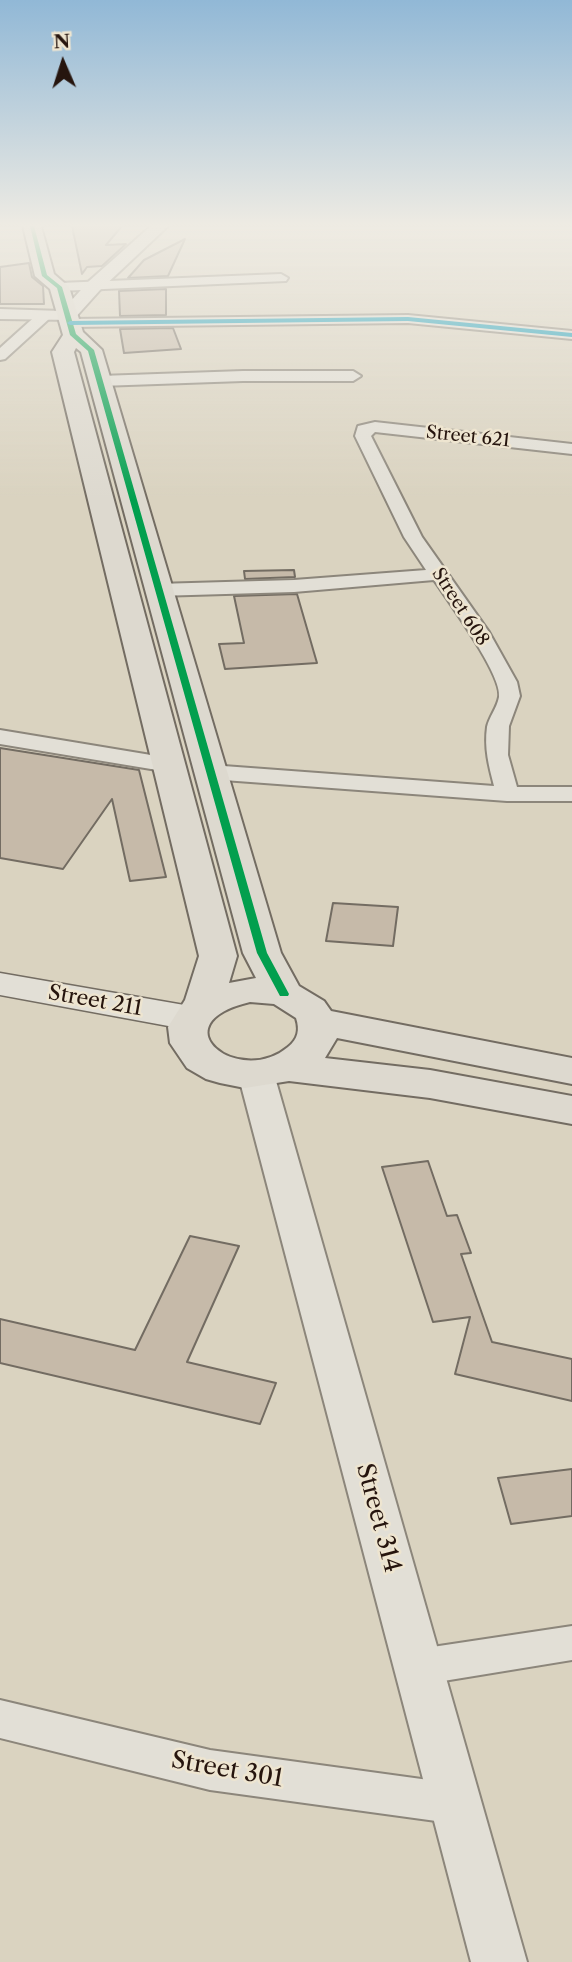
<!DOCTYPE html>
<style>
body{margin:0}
#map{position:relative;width:572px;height:1962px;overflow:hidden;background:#dad3c0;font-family:"Libre Caslon Text",serif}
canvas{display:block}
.north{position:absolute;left:28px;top:28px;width:70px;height:70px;-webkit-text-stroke:5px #eee5d0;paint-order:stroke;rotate:357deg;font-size:19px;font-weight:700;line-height:28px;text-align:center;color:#26150e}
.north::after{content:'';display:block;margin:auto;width:24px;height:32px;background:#26150e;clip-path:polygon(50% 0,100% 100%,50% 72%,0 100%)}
</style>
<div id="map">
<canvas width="572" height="1962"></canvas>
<div class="north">N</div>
</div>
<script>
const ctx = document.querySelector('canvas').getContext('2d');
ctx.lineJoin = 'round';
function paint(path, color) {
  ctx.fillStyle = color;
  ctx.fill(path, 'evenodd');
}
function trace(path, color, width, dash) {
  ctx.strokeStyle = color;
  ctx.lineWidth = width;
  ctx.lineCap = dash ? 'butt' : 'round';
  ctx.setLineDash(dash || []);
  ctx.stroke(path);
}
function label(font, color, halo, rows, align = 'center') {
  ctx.font = font + ' "Libre Caslon Text",serif';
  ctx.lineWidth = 5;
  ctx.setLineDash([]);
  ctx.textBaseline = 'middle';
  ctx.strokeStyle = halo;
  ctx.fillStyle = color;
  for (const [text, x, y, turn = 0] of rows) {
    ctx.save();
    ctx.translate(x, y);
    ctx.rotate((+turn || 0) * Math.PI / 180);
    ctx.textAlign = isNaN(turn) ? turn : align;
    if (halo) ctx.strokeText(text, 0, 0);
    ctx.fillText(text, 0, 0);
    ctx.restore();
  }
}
const building = new Path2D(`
 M72 226H122L106 245 126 244 102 266 87 267 82 274Z
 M185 239 168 276 128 278 144 260Z
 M29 263 32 277 43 286 44 304H0V267Z
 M166 289V315L120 316 119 291Z
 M173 328 181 349 124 353 120 329Z
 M294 570 295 577 245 579 244 571Z
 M297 594 317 663 225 669 219 644 244 643 234 596Z
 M0 748 139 770 166 877 130 881 112 799 63 869 0 858Z
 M333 903 398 907 393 946 326 941Z
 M428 1161 447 1216 457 1215 471 1253 461 1254 492 1342 572 1359V1401L455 1374 470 1317 433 1322 382 1167Z
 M190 1236 239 1246 187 1362 276 1383 260 1424 0 1363V1319L135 1350Z
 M572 1469V1516L511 1524 498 1478Z`);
paint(building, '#c6baa9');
trace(building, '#736c62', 2);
const minor = new Path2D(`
 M281 274 288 278 286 281 59 291 52 287 59 283Z
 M45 311 52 315 50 318 5 359 0 360V348L40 312Z
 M408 315 572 331V339L408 323 70 327 63 323 70 319Z
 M243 371H353L361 376 353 381H243L100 386 92 381 100 376Z
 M375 422 572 444V454L375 432 371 436 422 537 489 632 517 682 520 696 509 726 508 755 517 787H572V801H507L210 779 202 777 199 772 202 767 210 765 494 786C489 767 484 748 487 727 489 717 497 708 499 697 503 676 448 601 434 580L294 592 157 596 147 590 157 584 294 580 426 570 404 537 355 436 358 426Z
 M0 730 169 758 177 760 180 765 177 770 169 772 0 744Z
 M572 1626V1660L419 1685 405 1680 400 1667 405 1654 419 1649Z
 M0 1700 210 1750 458 1784 473 1790 479 1804 473 1818 458 1824 210 1790 0 1738Z`);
const tertiary = new Path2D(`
 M151 226H168L100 290 73 320 0 319V309L62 311 88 282Z
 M256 1062 269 1066 274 1074 527 1962H471L238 1074 243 1066Z`);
const secondary = new Path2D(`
 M0 973 190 1006 203 1010 209 1018 203 1026 190 1030 0 995Z`);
const primary = new Path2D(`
 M23 226H41L54 274 69 287 83 332 102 350 281 953 299 986 324 1001 331 1011 572 1058V1084L337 1038 325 1058 430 1070 572 1096V1124L430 1098 289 1081 245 1088 220 1083 206 1079 187 1068 170 1043 168 1027 185 1000 199 956 52 352 63 335 50 289 35 276ZM76 348 81 352 243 953 256 978 229 983 237 956 74 352ZM250 1002 274 1004 296 1018C300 1030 298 1039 288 1047 239 1088 157 1024 250 1002Z`);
trace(minor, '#8c867b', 4);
trace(tertiary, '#8c867b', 4);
trace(secondary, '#736c62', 3);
trace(primary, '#736c62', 4);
paint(minor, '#e2dfd6');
paint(tertiary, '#e2dfd6');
paint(secondary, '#e2dfd6');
paint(primary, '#ddd9cf');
paint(new Path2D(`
 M30 226H34L47 275 62 287 76 334 94 350 267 953 289 994 288 996H280L257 953 88 351 70 335 57 288 42 276Z`), '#029f4e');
paint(new Path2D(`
 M408 317 572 333V337L408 321 70 325 67 323 70 321Z`), '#049abb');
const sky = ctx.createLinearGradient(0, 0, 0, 500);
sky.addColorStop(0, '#91b8d6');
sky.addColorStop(0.45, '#eeebe3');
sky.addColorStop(1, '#eeebe300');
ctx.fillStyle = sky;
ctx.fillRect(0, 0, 572, 500);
label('18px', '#26150e', '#eee5d0', [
 ["Street 621",468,437,6],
 ["Street 608",460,607,57]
]);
label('21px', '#26150e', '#eee5d0', [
 ["Street 211",95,1001,10]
]);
label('24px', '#26150e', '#eee5d0', [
 ["Street 314",378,1518,75],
 ["Street 301",227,1770,10]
]);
</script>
